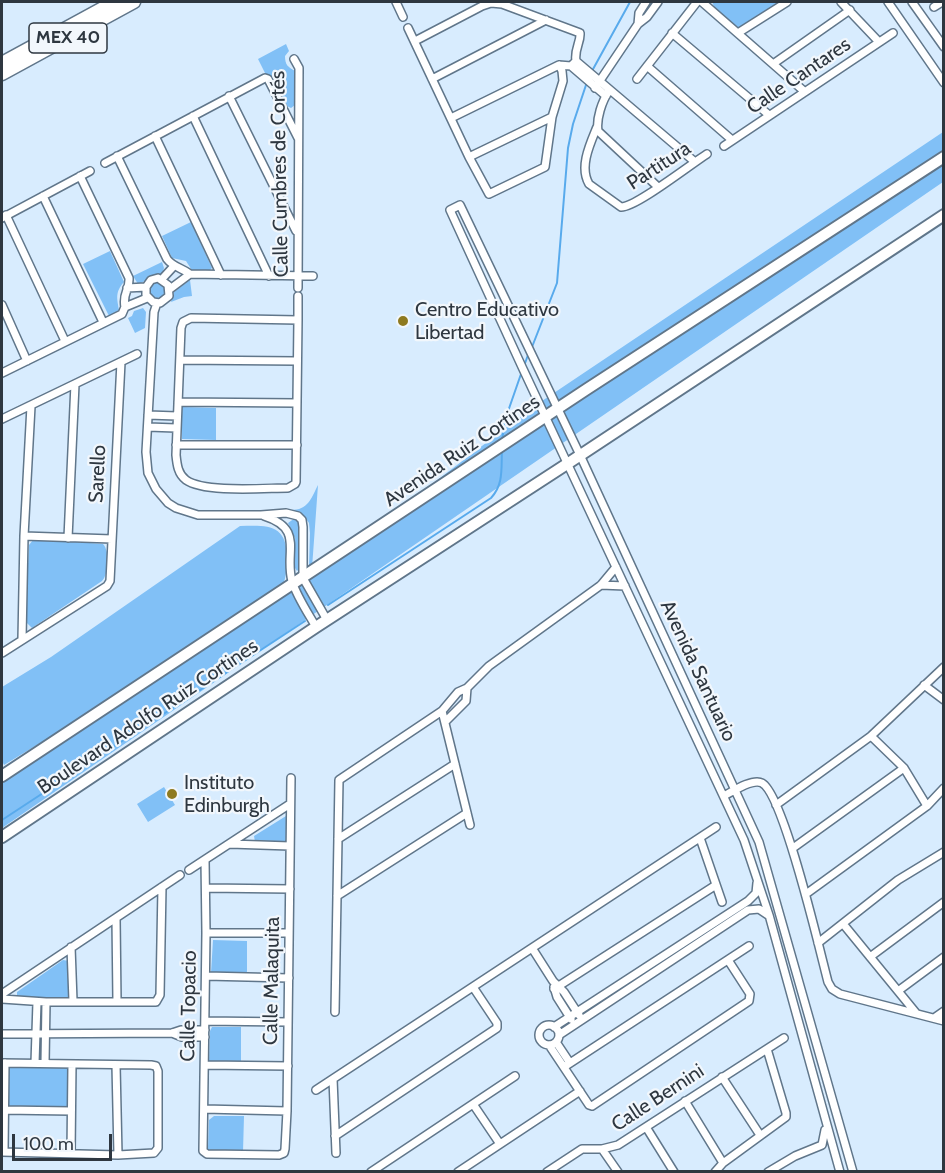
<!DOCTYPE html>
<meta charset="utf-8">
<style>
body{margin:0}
#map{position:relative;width:945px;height:1173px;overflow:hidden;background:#d8ecfe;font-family:Cabin,sans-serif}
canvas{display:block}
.frame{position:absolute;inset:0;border:3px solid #2e3740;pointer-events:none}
.scale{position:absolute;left:12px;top:1134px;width:100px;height:27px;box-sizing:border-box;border:3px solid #2e3740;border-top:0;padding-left:8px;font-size:18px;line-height:21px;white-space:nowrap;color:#2e3740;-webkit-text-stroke:4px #f2f7fc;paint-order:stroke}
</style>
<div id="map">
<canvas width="945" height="1173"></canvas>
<div class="frame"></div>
<div class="scale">100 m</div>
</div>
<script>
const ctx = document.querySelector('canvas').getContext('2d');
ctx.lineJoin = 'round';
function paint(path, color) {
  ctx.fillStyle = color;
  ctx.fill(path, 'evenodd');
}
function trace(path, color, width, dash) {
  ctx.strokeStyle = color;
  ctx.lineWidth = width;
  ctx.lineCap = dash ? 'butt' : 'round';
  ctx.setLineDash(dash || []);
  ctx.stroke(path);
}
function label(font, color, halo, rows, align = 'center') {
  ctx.font = font + ' Cabin,sans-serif';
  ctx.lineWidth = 4.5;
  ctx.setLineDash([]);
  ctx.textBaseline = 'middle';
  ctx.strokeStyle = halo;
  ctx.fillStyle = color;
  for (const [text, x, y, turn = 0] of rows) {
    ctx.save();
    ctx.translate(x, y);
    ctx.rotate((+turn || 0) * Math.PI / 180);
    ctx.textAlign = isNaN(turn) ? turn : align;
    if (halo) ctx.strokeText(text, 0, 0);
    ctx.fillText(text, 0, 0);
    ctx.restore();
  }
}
paint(new Path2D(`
 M712 2H785L740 29 715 8Z
 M286 44 289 51 285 56C285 65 288 67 295 71V105L291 108 287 106 274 79 266 75 258 59Z
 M943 132V182L2 828V782L279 598 4 765 2 761V687L51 657 240 526C268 525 287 524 287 558 286 569 287 577 282 586L300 585 533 407Z
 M191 222 212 268 208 272H193L186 261 172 258 162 236Z
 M110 251 124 282C115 292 117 298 119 310L109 316 83 264Z
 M162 262 164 268 162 274C148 273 147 282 138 284L133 276Z
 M190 280 192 296 184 297 171 302 174 292Z
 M149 290a8 8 0 1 1 16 0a8 8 0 1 1-16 0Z
 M143 308 146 312 145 328 135 333 128 318 132 316 134 311Z
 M182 407 216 408V440L182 439Z
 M318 485 312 568 309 567 310 533 309 523 304 516 291 512V510C308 510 311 499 318 485Z
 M295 518 300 522V568L297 571 295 568V538L288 523Z
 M37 539 103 544C110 551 109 574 102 581L32 628 25 621 29 545 33 540Z
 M164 787 175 805 148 822 137 804Z
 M286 816V843L255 842 254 836Z
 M213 940 247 941V975L211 973Z
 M63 960 69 961 70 996 67 1000 17 998V992Z
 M212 1027H241V1064L209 1063 210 1031Z
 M5 1063 72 1064 71 1111 4 1110Z
 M214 1116H244L243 1152 212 1151 208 1149 209 1120Z`), '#81c0f6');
trace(new Path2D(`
 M592 71 630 2
 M532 347 557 283 568 148 573 124 587 82
 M524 366 528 355
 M502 441 505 420 521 374
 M328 605 491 498C504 484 501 468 502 450
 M2 820 305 621`), '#58aaec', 2);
const minor = new Path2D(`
 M396 2 403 17
 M702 2 805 92
 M841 2 879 42
 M888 2 944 83
 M912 2 944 47
 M934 7 942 2
 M638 24 639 13 646 2
 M408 28 469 157 489 194 545 167 552 117 563 81 562 71 559 65
 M672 33 769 115
 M738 33 787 2
 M415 41 482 6 491 3 502 4 580 33C581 42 574 49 576 61L571 66 559 65 451 118
 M294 59 299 68 298 288
 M576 61 695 162
 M773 64 850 10
 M571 66 606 96
 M647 66 732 140
 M432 79 546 20
 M637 79 697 2
 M595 88 638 24 647 17 658 2
 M609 91C602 101 596 119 598 131L658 187
 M229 96 296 231
 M193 116 269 276
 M597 127C590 144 579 167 589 184L621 207C635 208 691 164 707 154
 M155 136 221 275
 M724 146 893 33
 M117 156 167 259C173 267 182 268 190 274
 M469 157 552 117
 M105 163 265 78 268 79 298 138
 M80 176 129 278C130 290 122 293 125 307
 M43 196 103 322
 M6 215 65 341
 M2 218 90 171
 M190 274 313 276
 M162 279 174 266
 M127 288 146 287 151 280 158 278 168 285 169 296 160 303 153 302 146 295V287
 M170 289 190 274
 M157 303 154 312 146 452 148 473 156 489 168 503 176 508 198 515H261L286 513 298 516 302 520 303 527V578L327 620
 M2 305 27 361
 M125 307 147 298
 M298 320 191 318 183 322 181 328 176 455C177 465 178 474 186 480 204 493 265 488 288 488L295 484 296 482 298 320V296
 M180 360 297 361
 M2 373 122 314 125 307
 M178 402 297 403
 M148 415 177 416
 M2 419 137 354
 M148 427 176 428
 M176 445H297
 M264 516C305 529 284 552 292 581 297 597 308 613 316 627
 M24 536 112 539
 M68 538 75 384
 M601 585 625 586
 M22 639 24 536 31 406
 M2 653 107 586 110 581 121 362
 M924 685 944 700
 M442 711 470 825
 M445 722 466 701 467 688
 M871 736 904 768 927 806
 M724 796C733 791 753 778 762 783 784 795 820 952 828 982L832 989 840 994 944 1021
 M776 805 871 736 944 667
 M700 838 722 902
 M338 839 455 764
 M230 844 290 846
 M793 848 904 768
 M205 860 206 933 203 1151 207 1154 279 1155 284 1153 285 1149 287 1111 291 778
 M189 870 290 804
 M206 888 290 889
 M806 894 927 806 944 788
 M337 896 467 813
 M116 918 117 1002
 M844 925 916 1013
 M206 933H289
 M818 943 898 880 944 852
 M71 947 73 1001
 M532 948 553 981 564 992 579 1015
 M870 957 944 902
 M206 976 289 978
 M554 987 557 997 571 1019
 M554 989 716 885
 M898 991 944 957
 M2 994 180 875
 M2 999 46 1002H156L160 995 162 887
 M335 1012 339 780 442 711 458 692 467 688 489 666 601 585 616 567
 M934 1018 944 1011
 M205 1021 288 1022
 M539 1035a10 10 0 1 1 20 0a10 10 0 1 1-20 0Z
 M554 1027 748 901 756 893 757 883
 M172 1033 182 1037H205
 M2 1034 172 1033 181 1030H205
 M559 1035 748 910 759 909 768 915
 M556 1042 570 1063
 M549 1045 589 1105 592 1106 749 1001 750 994 728 960
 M2 1063 151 1065 156 1066 158 1071V1148L154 1153 118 1155 2 1152
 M35 1063 37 1002
 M45 1063 46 1002
 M116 1065 118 1155
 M205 1065 288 1066
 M564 1067 749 946
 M722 1077 760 1135
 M333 1079 336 1153
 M316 1090 716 827
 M685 1101 723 1163
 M473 1104 500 1144
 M204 1109 287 1111
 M4 1110 71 1111
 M646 1127 674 1172
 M335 1136 497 1028V1023L473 987
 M602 1149 618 1172
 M4 1152 5 1063
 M71 1153 72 1064
 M371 1172 515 1076
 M458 1172 580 1091
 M547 1172 582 1149H602L618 1145 784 1038
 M715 1172 723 1163 786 1117V1113L767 1049
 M768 1172 795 1156 822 1145 825 1130
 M840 1172 769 915 744 840 523 369 450 210 460 205 580 455 759 842 853 1172`);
const secondary = new Path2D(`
 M2 776 587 389 944 157
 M2 837 316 627 567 464 944 215`);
const trunk = new Path2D(`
 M2 63 114 2
 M2 74 134 2`);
trace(minor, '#60768a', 10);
trace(secondary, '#60768a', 14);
trace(trunk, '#60768a', 15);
trace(minor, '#fff', 7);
trace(secondary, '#fff', 10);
trace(trunk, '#fff', 12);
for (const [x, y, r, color] of [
 [403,321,6,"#8e7a20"],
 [172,794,6,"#8e7a20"]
]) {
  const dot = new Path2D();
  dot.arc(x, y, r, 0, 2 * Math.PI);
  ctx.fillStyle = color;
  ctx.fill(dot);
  trace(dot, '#f2f7fc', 2);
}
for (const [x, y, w] of [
 [68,38,78]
]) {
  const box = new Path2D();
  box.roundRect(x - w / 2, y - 15, w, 30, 4.5);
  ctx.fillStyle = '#f2f7fc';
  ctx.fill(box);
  trace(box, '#2e3740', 1.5);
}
label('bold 18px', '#2e3740', null, [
 ["MEX 40",68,38]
]);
label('20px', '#2e3740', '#f2f7fc', [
 ["Calle Cantares",799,76,-34],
 ["Partitura",659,166,-33],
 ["Calle Cumbres de Cortés",280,174,-91],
 ["Avenida Ruiz Cortines",462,451,-34],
 ["Sarello",98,474,-87],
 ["Avenida Santuario",698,671,65],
 ["Boulevard Adolfo Ruiz Cortines",148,717,-34],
 ["Calle Malaquita",272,981,-89],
 ["Calle Topacio",189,1006,-89],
 ["Calle Bernini",658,1098,-33]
]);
label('20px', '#2e3740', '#f2f7fc', [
 ["Centro Educativo",415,310],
 ["Libertad",415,333],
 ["Instituto",184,783],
 ["Edinburgh",184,806]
], 'left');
</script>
